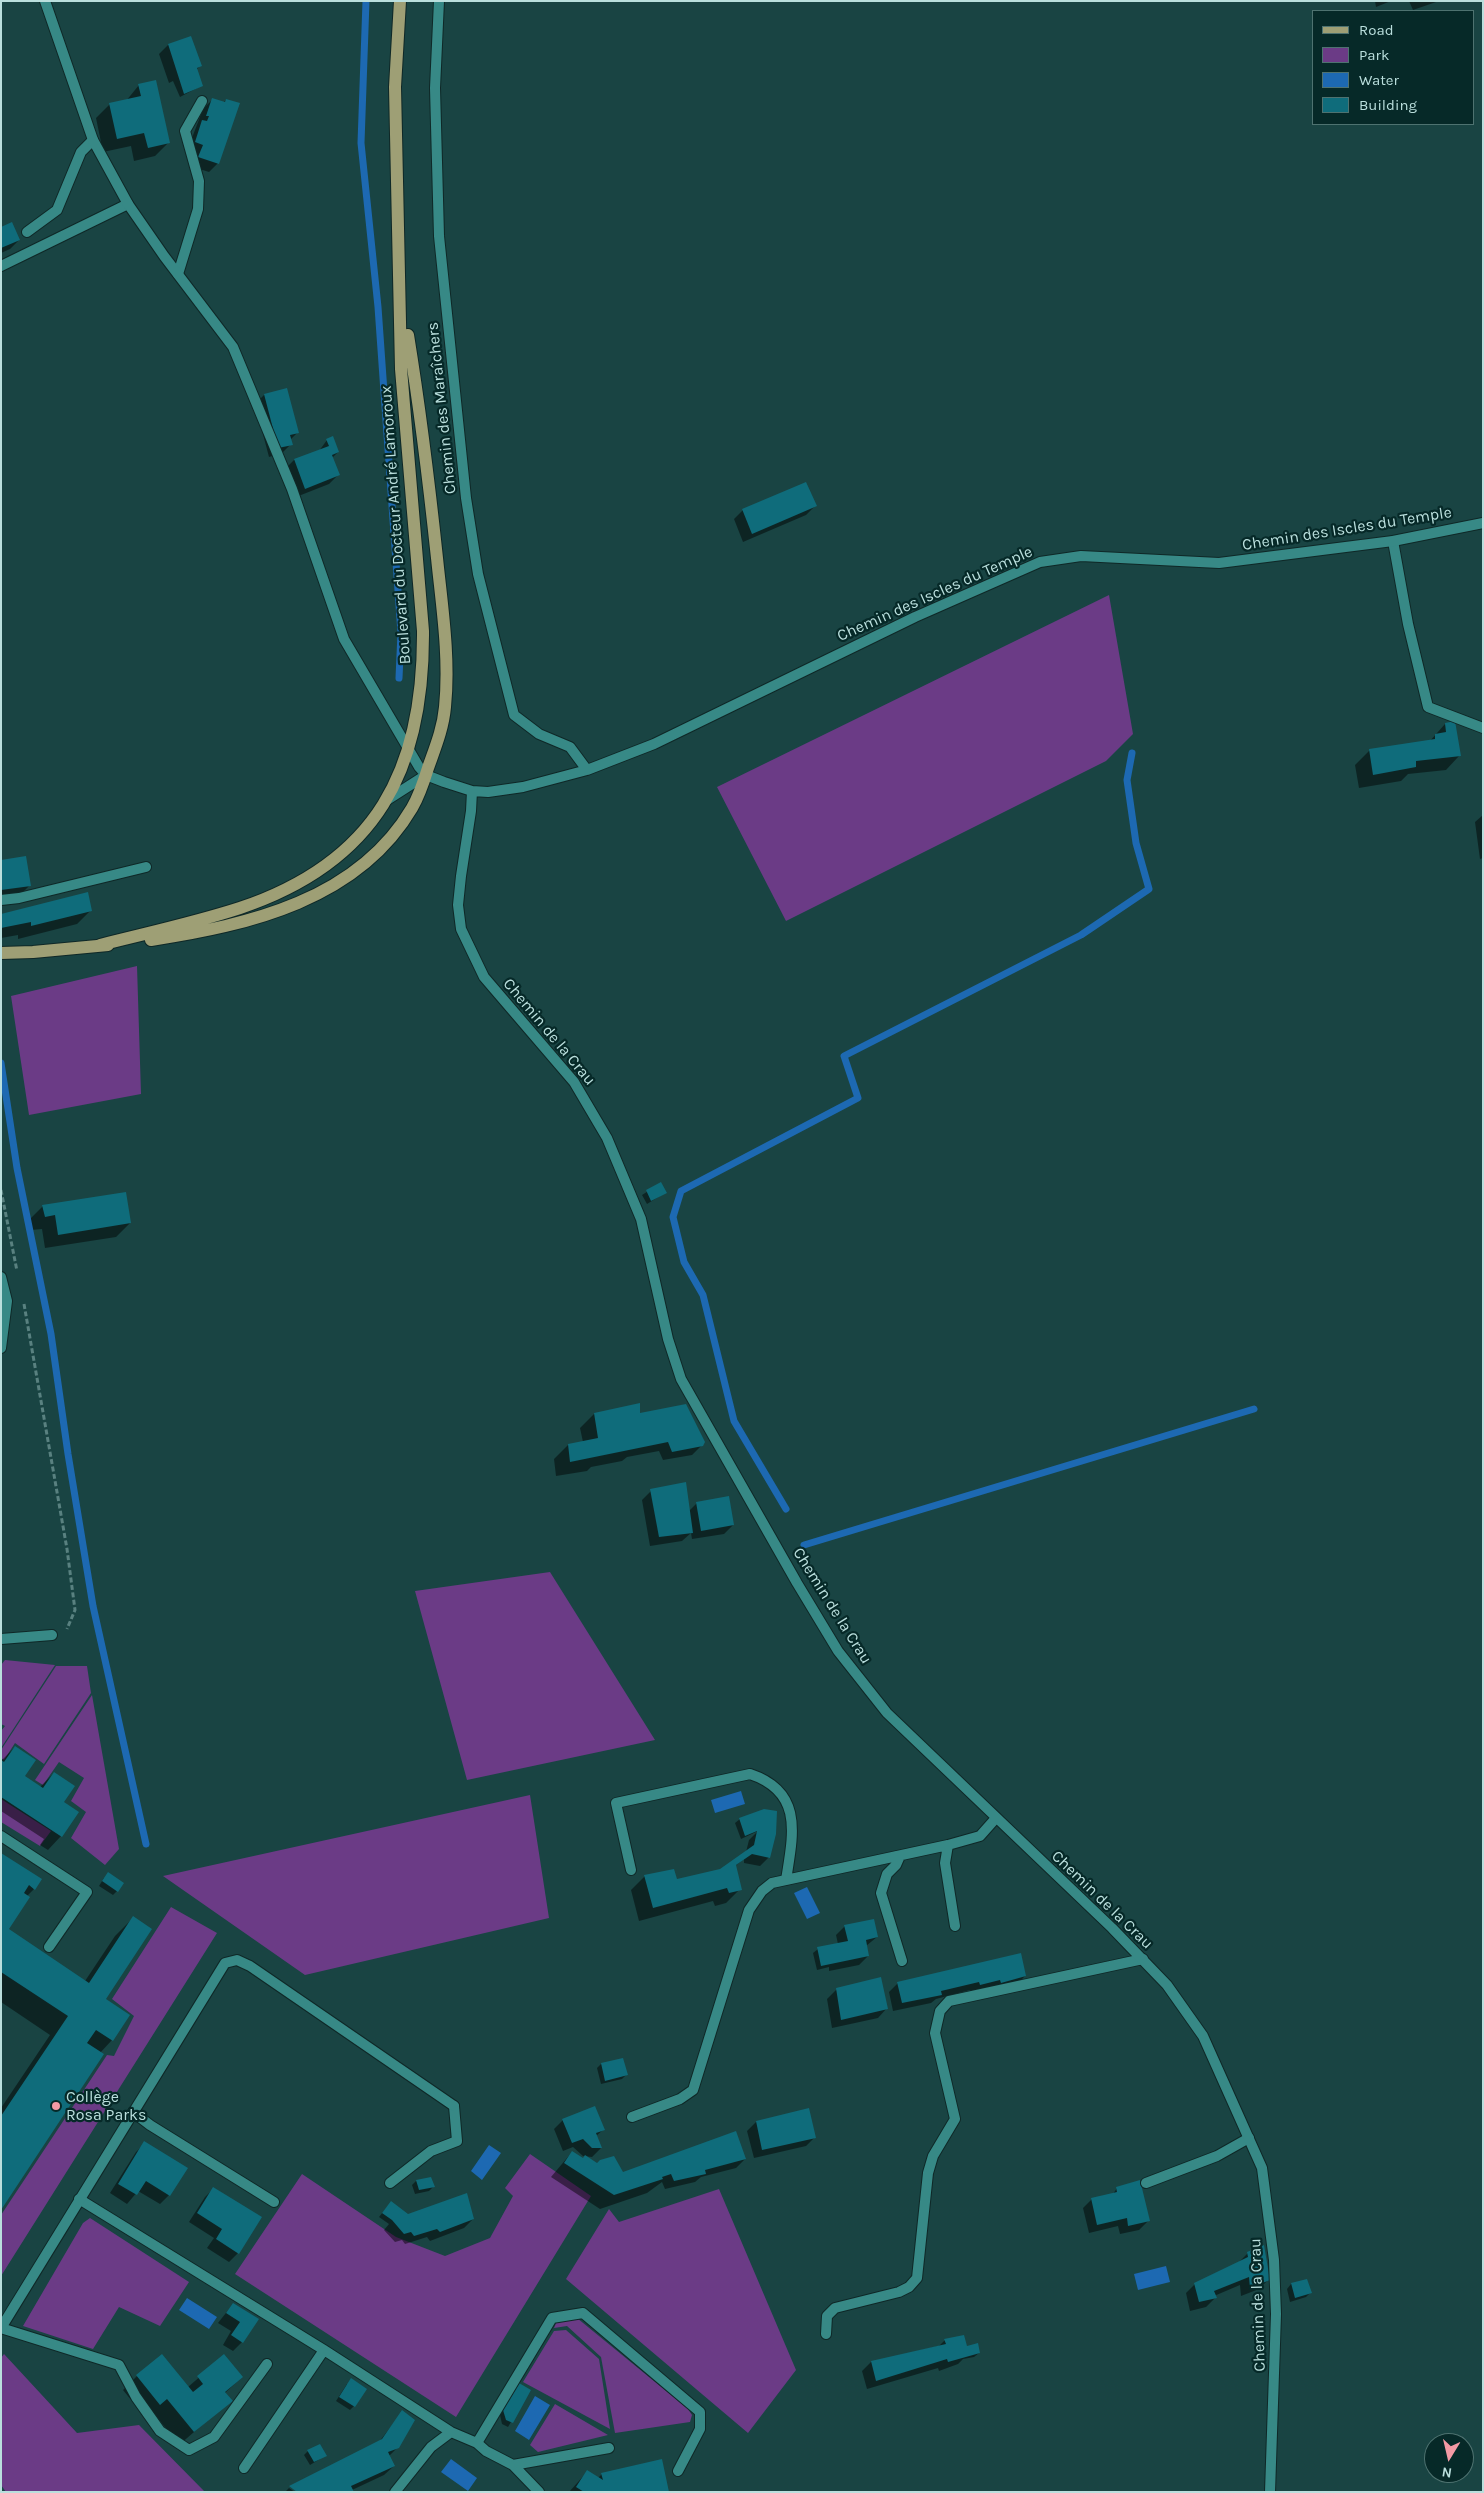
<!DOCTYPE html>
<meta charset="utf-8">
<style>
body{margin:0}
#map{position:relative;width:1484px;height:2493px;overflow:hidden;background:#194443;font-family:Karla,sans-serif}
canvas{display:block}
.frame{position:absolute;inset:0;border:2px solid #badfdd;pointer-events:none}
.legend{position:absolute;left:1312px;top:10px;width:162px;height:115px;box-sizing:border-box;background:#062928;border:1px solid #4e7270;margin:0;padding:6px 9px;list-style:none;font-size:15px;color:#badfdd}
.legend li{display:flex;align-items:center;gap:10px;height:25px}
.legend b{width:25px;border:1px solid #4e7270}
.north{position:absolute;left:1424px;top:2433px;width:50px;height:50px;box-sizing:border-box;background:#062928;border:1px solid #4e7270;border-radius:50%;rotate:189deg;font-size:14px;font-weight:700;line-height:20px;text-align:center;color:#badfdd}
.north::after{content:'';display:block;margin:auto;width:18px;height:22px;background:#f49aa5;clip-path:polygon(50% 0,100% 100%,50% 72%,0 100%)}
</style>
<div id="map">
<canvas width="1484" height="2493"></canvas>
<div class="frame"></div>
<ul class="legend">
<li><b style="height:6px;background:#9e9f75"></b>Road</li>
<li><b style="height:14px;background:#6b3b86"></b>Park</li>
<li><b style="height:14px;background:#1d69b2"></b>Water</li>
<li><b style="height:14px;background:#0f6c7b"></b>Building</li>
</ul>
<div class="north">N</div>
</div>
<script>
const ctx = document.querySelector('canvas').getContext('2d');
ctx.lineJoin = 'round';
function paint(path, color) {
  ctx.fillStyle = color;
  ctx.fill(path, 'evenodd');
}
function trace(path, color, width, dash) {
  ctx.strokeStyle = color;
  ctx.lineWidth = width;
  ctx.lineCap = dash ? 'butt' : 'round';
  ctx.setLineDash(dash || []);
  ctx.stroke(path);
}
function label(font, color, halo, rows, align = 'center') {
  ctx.font = font + ' Karla,sans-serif';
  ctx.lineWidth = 4.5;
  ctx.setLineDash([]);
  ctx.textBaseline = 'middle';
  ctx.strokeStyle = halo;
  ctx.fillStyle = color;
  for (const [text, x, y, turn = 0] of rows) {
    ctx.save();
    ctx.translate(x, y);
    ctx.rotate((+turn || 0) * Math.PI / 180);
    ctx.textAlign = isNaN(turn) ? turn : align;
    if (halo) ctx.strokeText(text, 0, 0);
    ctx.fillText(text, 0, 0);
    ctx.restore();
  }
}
paint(new Path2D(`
 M1109 595 1133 734 1106 761 786 921 717 787Z
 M137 966 141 1094 29 1115 11 996Z
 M550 1572 655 1740 467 1780 415 1591Z
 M5 1660 55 1665 1 1748V1731L5 1726 1 1724V1665Z
 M56 1666H87L91 1693 44 1764 15 1743 4 1760 1 1758V1750Z
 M92 1695 119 1849 105 1865 71 1838 86 1812 71 1801 84 1778 59 1762 43 1785 35 1780Z
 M530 1795 549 1918 305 1975 163 1876Z
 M1 1799 51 1831 40 1846 1 1822Z
 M171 1907 217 1933 1 2276V2215L107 2055 114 2056 134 2016 112 1999Z
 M530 2154 591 2196 456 2417 235 2274 302 2174 396 2237 445 2256 490 2238 513 2196 505 2188Z
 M719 2189 796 2370 748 2433 566 2279 609 2209 619 2222Z
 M90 2218 189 2282 160 2326 119 2307 93 2349 23 2326 83 2223Z
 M577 2318 688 2409 692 2415 690 2422 615 2433 601 2357 567 2326 554 2328 557 2321Z
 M566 2330 599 2359 610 2429 523 2382 554 2331Z
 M4 2354 77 2433 139 2425 205 2492H6L1 2485V2358Z
 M555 2404 608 2435 538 2452 530 2445Z`), '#6b3b86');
paint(new Path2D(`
 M741 1791 745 1804 715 1813 711 1800Z
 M807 1887 820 1913 807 1919 794 1893Z
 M489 2145 501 2153 482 2180 471 2171Z
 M1166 2266 1170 2282 1138 2290 1134 2274Z
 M187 2298 217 2317 209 2329 179 2310Z
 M535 2396 550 2405 529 2440 515 2431Z
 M451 2459 477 2478 468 2491 441 2472Z`), '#1d69b2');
paint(new Path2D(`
 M1375 1H1391L1376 7Z
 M1409 1H1439L1413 10Z
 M181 41 201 65 196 70 201 86 180 97 173 81 169 83 159 54 168 45Z
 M139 85 169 142 155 156 134 161 131 146 103 152 96 118 110 104 126 101Z
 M212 100 223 103 226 100 218 163 209 172 190 166 187 151 203 109Z
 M1 228 19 240 10 249 1 253Z
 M286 389 297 433 290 440 291 444 282 453 269 457 255 404 264 395Z
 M327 440 338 452 332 458 338 475 329 484 296 497 285 469 294 460 319 451Z
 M815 506 806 515 743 542 734 519 743 510Z
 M1445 724 1459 756 1446 770 1408 774 1401 781 1359 788 1355 765 1369 751 1429 742Z
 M1483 815V858L1480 859 1475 822Z
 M1 861 29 886 20 895 1 897Z
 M91 910 77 924 18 939V935L1 938V915Z
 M661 1183 665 1193 647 1204 642 1195Z
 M43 1206 130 1223 116 1237 45 1248 42 1229 31 1230 29 1220Z
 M594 1414H639L702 1445 692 1455 663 1460 659 1451 627 1457 622 1461 591 1467 587 1471 556 1476 554 1459 568 1445 583 1442 580 1428Z
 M651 1491 689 1511 697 1503 733 1525 724 1534 692 1539 691 1533 682 1541 650 1546 642 1500Z
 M15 1747 23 1776 40 1787 54 1773 61 1836 48 1850 40 1845 44 1839 1 1811V1761Z
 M763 1811 769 1857 760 1866 744 1863V1859L735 1866 740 1889 726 1903 715 1906 713 1901 639 1921 631 1890 645 1876 676 1881 721 1870 746 1852 749 1840 758 1831 741 1839 735 1823 740 1819Z
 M1 1855 34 1889 27 1896 7 1929 85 1981 115 1936 133 1918 104 2000 128 2016 112 2040 100 2053 1 2208V2108L50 2035 1 2002Z
 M104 1878 117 1891 113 1895 99 1886Z
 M845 1926 877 1937 866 1946 868 1956 859 1965 829 1971V1967L817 1970 813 1953 818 1949 838 1944 836 1935Z
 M1025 1976 1016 1985 971 1993 970 1990 936 1999 931 2003 893 2011 889 1992 898 1983Z
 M836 1990 887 2008 878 2018 832 2028 827 1999Z
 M601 2064 626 2075 622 2079 601 2084 597 2068Z
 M563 2120 603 2130 596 2136 601 2148 592 2157 583 2156 573 2147 563 2151 554 2129Z
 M756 2122 815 2137 806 2146 754 2158 747 2131Z
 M145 2143 169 2195 160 2204 138 2191 127 2204 110 2193 136 2152Z
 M572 2152 582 2159 623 2173 745 2159 736 2168 701 2177 695 2182 665 2189 662 2182 647 2193 600 2209 551 2177Z
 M416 2181 433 2187 429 2191 415 2194 412 2185Z
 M214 2188 260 2218 238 2253 229 2262 207 2248 214 2238 189 2222 205 2197Z
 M1117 2188 1148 2221 1139 2230 1120 2234 1118 2226 1089 2233 1083 2208 1092 2199 1113 2194Z
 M387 2207 406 2214 473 2219 464 2228 430 2241 427 2237 405 2244 402 2240 395 2242 384 2230 389 2224 379 2217Z
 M1248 2253 1268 2280 1259 2289 1241 2296 1240 2285 1214 2296 1215 2298 1206 2307 1190 2311 1186 2293 1195 2284 1239 2262Z
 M1306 2280 1310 2293 1306 2297 1290 2302 1287 2289 1291 2284Z
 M233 2304 257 2319 242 2342 233 2351 223 2345 231 2331 218 2323Z
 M945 2340 979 2353 974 2357 963 2359 958 2364 939 2371 938 2368 867 2389 862 2371 871 2362 939 2346Z
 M224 2356 242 2377 225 2393 231 2400 179 2445 153 2412 146 2418 123 2390 137 2376 188 2387Z
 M347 2384 354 2406 350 2410 336 2401Z
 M515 2389 530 2390 508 2427 502 2424 500 2415Z
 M402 2412 398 2447 389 2456 394 2466 384 2475 352 2490 300 2492 379 2442Z
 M308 2451 325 2456 310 2465 304 2455Z
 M587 2472 598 2478 602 2474 667 2492H569Z
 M289 2488 295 2492 286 2491Z`), '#0007');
trace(new Path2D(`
 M366 1 361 143 378 307 401 633 399 678
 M1 1063 17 1168 51 1334 68 1454 93 1606 146 1844
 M786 1509 734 1421 703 1295 684 1262 673 1217 681 1191 858 1098 844 1056 1081 935 1149 889 1136 843 1127 780 1132 753
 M804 1545 1254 1409`), '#1d69b2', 7);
paint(new Path2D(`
 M191 36 202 66 197 68 203 86 184 94 168 44Z
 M156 80 170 143 148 148 144 133 117 139 109 103 141 96 138 84Z
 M212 98 225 102 226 99 240 103 219 164 198 157 203 145 195 142 202 120 207 121 209 116H206Z
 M12 222 20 240 1 248V227Z
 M287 388 299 433 290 435 293 445 278 448 264 394Z
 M333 436 339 452 332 455 340 475 305 489 294 459 329 446 326 439Z
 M806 482 817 506 752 534 742 509Z
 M1455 721 1461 756 1416 761V767L1373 775 1369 749 1435 739V734L1446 732 1445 723Z
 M26 856 31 886 1 890V860Z
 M88 892 92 911 31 926V922L1 928V914Z
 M661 1182 667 1193 651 1201 646 1190Z
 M126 1192 131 1223 58 1235 55 1215 45 1217 42 1205Z
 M640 1403V1413L686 1404 705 1442 703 1446 672 1452 668 1442 570 1462 568 1444 598 1438 594 1413Z
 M686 1482 693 1533 659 1537 650 1489Z
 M729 1496 734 1525 701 1531 696 1502Z
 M15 1746 36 1760 25 1776 43 1788 54 1772 75 1786 64 1802 79 1812 62 1837 1 1797V1760L4 1762Z
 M764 1809 777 1811 776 1834 770 1858 752 1854 736 1865 742 1890 729 1893 727 1888 653 1908 644 1875 674 1869 677 1879 720 1869 754 1845 757 1831 745 1836 739 1818Z
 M1 1853 42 1879 35 1890 29 1885 24 1893 30 1897 9 1929 89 1983 133 1916 152 1929 106 1999 130 2015 113 2041 96 2030 87 2043 104 2054 1 2210V2116L68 2016 1 1972Z
 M108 1872 124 1883 118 1892 102 1881Z
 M874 1919 878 1937 866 1940 869 1956 821 1966 817 1947 848 1941 844 1925Z
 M1021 1953 1026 1976 1001 1983 1000 1980 980 1985 979 1982 941 1991 942 1995 902 2003 897 1982Z
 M881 1977 888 2009 841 2020 836 1988Z
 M623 2058 628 2075 605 2081 601 2063Z
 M595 2106 605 2130 596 2133 602 2148H592L583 2139 572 2143 562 2119Z
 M809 2108 816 2138 762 2150 756 2121Z
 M736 2131 746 2159 705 2170 706 2174 674 2181 671 2174 662 2177 663 2179 614 2195 564 2163 572 2151 583 2158 585 2155 597 2163 600 2160 614 2156 623 2172Z
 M144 2141 188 2168 170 2196 146 2181 137 2195 118 2184Z
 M431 2177 435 2187 419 2190 416 2180Z
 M1140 2180 1150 2221 1128 2226 1127 2218 1097 2225 1091 2198 1117 2192 1116 2187Z
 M213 2187 262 2217 239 2254 216 2239 222 2229 197 2213Z
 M467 2193 474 2219 440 2232 437 2229 414 2236 411 2232 404 2234 392 2220 382 2213 391 2201 408 2214Z
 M1264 2245 1270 2280 1250 2288 1249 2277 1214 2291 1217 2298 1199 2302 1194 2283 1248 2257 1247 2252Z
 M1307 2279 1312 2293 1295 2298 1291 2283Z
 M233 2303 259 2319 243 2343 231 2335 240 2322 226 2313Z
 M964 2335 967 2346 978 2343 980 2353 948 2362 947 2359 876 2381 871 2361 946 2344 944 2339Z
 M162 2354 193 2392 203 2384 197 2376 224 2354 243 2377 225 2392 233 2401 194 2432 167 2399 160 2405 136 2375Z
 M351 2378 367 2389 355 2407 339 2397Z
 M519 2383 531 2390 513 2423 506 2420 503 2410Z
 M402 2410 415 2420 399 2448 388 2452 395 2466 351 2486 354 2492H297L289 2486 382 2439Z
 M320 2444 327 2456 314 2462 307 2450Z
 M662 2459 669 2492H584L576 2487 587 2470 603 2480 601 2473Z`), '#0f6c7b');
const service = new Path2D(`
 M27 232 57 210 81 152 93 140
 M1 266 128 204
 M178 274 198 209 199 181 185 131 202 101
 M1393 541 1408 624 1428 707 1483 728
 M1 900 19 898 146 867
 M1 1277 7 1301 1 1348
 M1 1639 52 1635
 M1 1836 87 1892 49 1947
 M948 1845 945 1863 955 1926
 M900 1856 896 1865 887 1874 881 1893 902 1961
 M631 1870 616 1803 750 1774C804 1792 793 1835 786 1880
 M133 2112 150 2125 274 2202
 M632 2117 680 2099 693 2090 749 1910 762 1891 772 1883 948 1845 980 1836 996 1818
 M390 2183 431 2151 457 2141 454 2106
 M1146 2183 1217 2156 1249 2138
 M79 2199 324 2350 451 2432 477 2443 486 2451 513 2465 539 2492
 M1 2328 119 2365 136 2397 160 2431 189 2450 214 2437 267 2364
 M826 2334 827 2316 835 2308 899 2292 909 2287 917 2278 928 2173 933 2156 955 2119 935 2033 940 2011 949 2001 1143 1959
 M477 2443 552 2318 583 2313 700 2412V2429L678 2471
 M513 2465 609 2448
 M244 2468 324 2350
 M395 2492 431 2447 451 2432`);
const minor = new Path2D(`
 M45 1 93 140 128 204 164 256 233 347 292 489 344 639 419 767 426 775 444 782 472 791 488 792 523 787 587 770 654 744 915 617 1040 562 1081 556 1219 563 1393 541 1483 523
 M439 1 435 88 439 236 466 498 478 574 514 715 539 734 570 747 587 770
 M472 791 471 811 461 876 458 905 461 929 484 977 574 1082 607 1138 641 1219 668 1339 681 1379 797 1583 838 1651 887 1713 1112 1928 1167 1985 1203 2036 1262 2168 1274 2260 1276 2314 1270 2492
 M387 800 426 775
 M1 2328 225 1963 237 1960 250 1966 454 2106`);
const primary = new Path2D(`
 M151 940C249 925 358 900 412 808 419 796 424 781 428 768 435 748 443 729 445 707 450 658 442 607 437 558 429 483 420 409 408 335
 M100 945C147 933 194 923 240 908 377 862 424 770 423 631L401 369 395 87 400 1
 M1 953 33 952 108 945`);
trace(service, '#0f2827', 12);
trace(minor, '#0f2827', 12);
trace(primary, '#0f2827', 14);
trace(new Path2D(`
 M1 1190 17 1271
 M24 1304 67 1549 75 1610 67 1629`), '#598180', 3, [5, 2.5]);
trace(service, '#378986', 10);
trace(minor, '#378986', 10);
trace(primary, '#9e9f75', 12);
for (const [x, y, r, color] of [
 [56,2106,5,"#f49aa5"]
]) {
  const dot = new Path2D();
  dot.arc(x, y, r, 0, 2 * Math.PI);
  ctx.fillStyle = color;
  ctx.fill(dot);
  trace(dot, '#062928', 2);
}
label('16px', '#badfdd', '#062928', [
 ["Chemin des Maraîchers",442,408,-96],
 ["Boulevard du Docteur André Lamoroux",396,525,-94],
 ["Chemin des Iscles du Temple",1347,529,-9],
 ["Chemin des Iscles du Temple",935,594,-24],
 ["Chemin de la Crau",549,1032,50],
 ["Chemin de la Crau",832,1606,58],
 ["Chemin de la Crau",1102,1900,44],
 ["Chemin de la Crau",1258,2305,-92]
]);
label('16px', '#badfdd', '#062928', [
 ["Collège",66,2097],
 ["Rosa Parks",66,2115]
], 'left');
</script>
